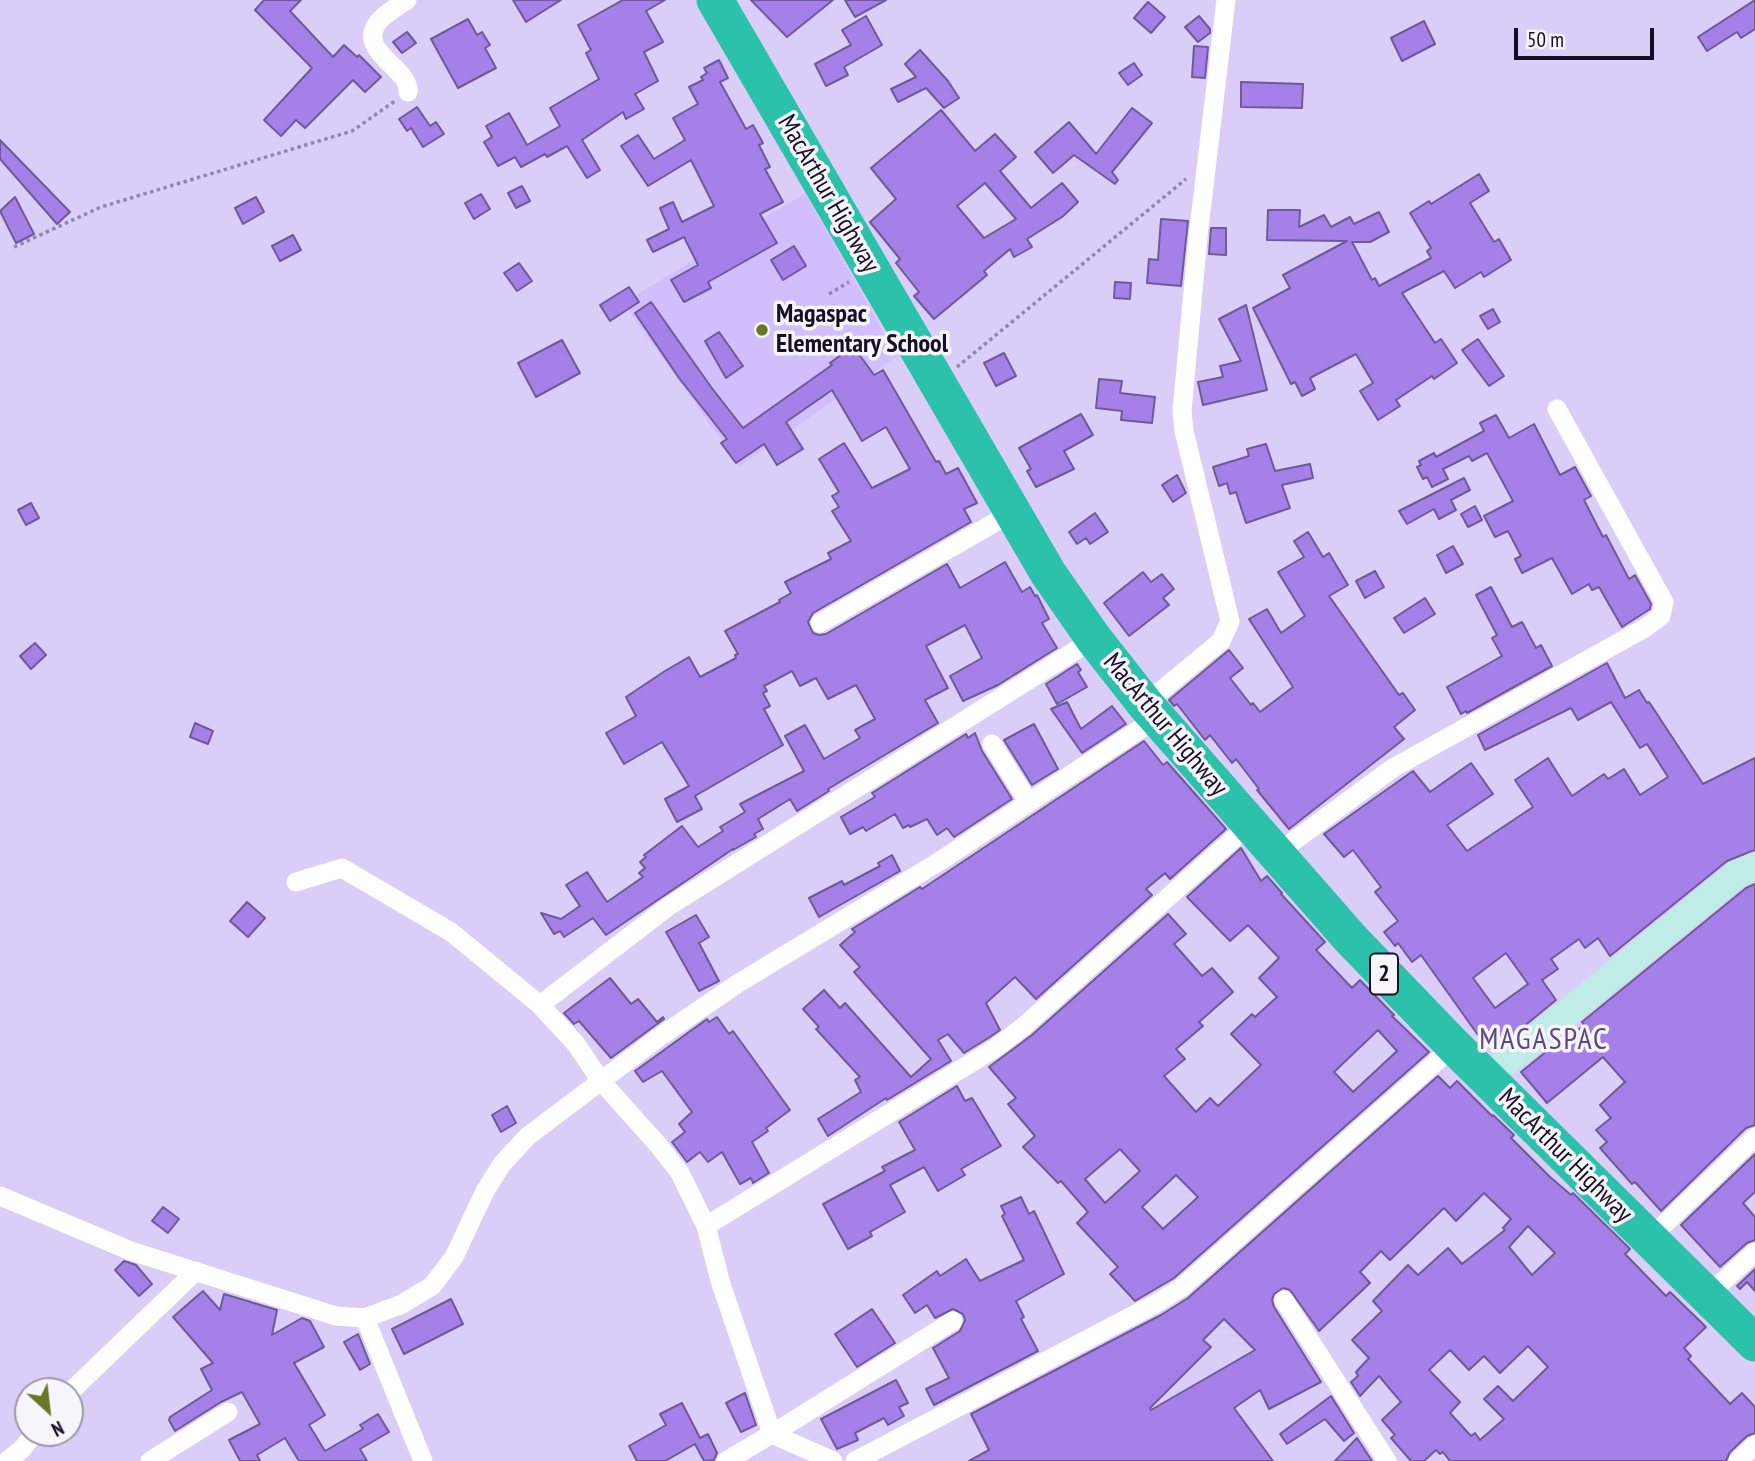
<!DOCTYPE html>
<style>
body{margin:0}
#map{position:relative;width:1755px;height:1461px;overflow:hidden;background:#dacdf8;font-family:"PT Sans Narrow",sans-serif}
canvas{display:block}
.north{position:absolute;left:14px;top:1377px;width:70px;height:70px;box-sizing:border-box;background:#f7f5fc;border:2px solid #9d98a7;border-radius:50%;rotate:153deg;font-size:19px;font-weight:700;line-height:28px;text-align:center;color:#170d27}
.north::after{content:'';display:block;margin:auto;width:24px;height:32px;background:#697826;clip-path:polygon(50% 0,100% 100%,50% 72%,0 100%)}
.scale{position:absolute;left:1514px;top:28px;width:140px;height:32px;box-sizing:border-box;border:4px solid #170d27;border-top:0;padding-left:9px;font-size:21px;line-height:24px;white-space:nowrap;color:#170d27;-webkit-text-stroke:5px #f7f5fc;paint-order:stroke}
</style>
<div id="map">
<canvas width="1755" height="1461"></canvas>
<div class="north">N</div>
<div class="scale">50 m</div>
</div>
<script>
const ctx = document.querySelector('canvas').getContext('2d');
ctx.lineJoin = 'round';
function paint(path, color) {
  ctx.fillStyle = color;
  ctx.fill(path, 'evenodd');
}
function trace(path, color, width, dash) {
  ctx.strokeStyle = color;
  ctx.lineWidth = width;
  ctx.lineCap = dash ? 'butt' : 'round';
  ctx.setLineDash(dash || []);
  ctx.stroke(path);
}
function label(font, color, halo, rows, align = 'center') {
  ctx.font = font + ' "PT Sans Narrow",sans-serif';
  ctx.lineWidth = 7;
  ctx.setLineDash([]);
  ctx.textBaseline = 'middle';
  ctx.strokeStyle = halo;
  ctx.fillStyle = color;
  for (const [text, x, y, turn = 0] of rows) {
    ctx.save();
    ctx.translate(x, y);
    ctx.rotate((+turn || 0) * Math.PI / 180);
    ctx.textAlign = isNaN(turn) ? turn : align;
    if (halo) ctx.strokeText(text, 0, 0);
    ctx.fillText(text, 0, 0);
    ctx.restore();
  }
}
paint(new Path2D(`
 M805 193 897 356 740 466 623 303Z`), '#d2befc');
const building = new Path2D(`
 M264 0H301L290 11 333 57 344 45 357 57 359 55 381 77 365 92 353 80 305 128 296 120 281 136 264 120 312 68 255 10Z
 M513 0H561L526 22Z
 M623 0H665L646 11 663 42 644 52 658 81 635 94 644 109 626 119 623 112 582 140 600 170 587 178 567 146 547 157 545 154 521 167 515 157 498 166 484 142 492 137 486 126 509 113 527 145 560 126 550 108 599 79 586 53 591 50 578 25Z
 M751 0H833L787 37Z
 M845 0H886L855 17Z
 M1755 0V29L1741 38 1737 32 1707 51 1698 37Z
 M1148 2 1165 17 1151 33 1134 18Z
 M866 16 882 45 844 67 848 75 826 86 815 64 851 45 842 30Z
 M1199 16 1210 29V33L1198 42 1185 27Z
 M468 19 477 35 482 32 490 45 485 48 496 68 458 88 431 39Z
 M1424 21 1435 44 1402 61 1391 38Z
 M407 32 416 43 402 53 393 42Z
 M1194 46 1208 47 1205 78 1192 77Z
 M920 50 948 81 959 98 944 108 926 88 898 102 891 89 916 77 905 64Z
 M719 60 728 78 720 82 746 129 753 125 763 143 759 145 770 167 765 169 783 202 760 214 777 243 708 282 711 288 684 302 671 280 698 265 684 237 653 252 647 240 669 229 660 208 673 202 682 222 714 206 691 160 648 186 621 146 638 135 654 159 685 140 673 118 698 104 689 87 703 80 701 77 707 73 704 68Z
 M1134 63 1142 75 1128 85 1119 73Z
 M1241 82 1303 84 1302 108 1241 107Z
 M417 107 430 126 436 122 444 134 423 147 411 128 407 131 399 119Z
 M1132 108 1152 123 1112 172 1118 180 1115 184 1074 155 1053 173 1035 152 1069 122 1096 154Z
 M941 110 975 151 995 134 1016 157 1000 171 1031 208 1062 183 1078 202 1062 217 1027 239 1032 247 1014 257 1010 249 984 271 987 275 934 319 914 296 919 292 896 263 900 259 870 222 896 199 871 168ZM985 183 1016 219 984 238 957 206Z
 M0 140 70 212 57 224 0 159Z
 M1479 174 1489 191 1470 203 1494 242 1499 239 1511 260 1484 277 1481 272 1455 288 1444 271 1402 293 1435 343 1441 339 1457 363 1434 379 1432 376 1396 400 1400 406 1378 420 1360 391 1373 383 1356 354 1310 378 1315 389 1302 396 1295 382 1291 384 1253 308 1290 288 1283 275 1347 241 1267 240 1268 210H1300L1299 227 1324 215 1331 227 1350 217 1354 224 1379 212 1389 232 1370 242H1352L1372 280 1375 278 1379 286 1431 258 1427 251 1431 248 1410 213 1429 201 1431 204Z
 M522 186 530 201 516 208 508 193Z
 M481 194 490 209 474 219 465 203Z
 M15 197 34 234 16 243 0 211Z
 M256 197 264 212 243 224 235 208Z
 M1161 219 1188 221 1181 286 1147 283 1149 259 1158 260Z
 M1211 228H1226V255L1209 254Z
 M293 235 301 250 280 261 272 246Z
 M794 246 806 266 783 280 771 260Z
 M519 263 532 281 517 291 504 273Z
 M1115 282 1131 283 1130 299 1114 298Z
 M629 287 639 302 610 321 600 305Z
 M651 302 711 387 743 428 832 365 830 363 853 346 874 375 883 370 936 462 939 461 946 474 958 468 977 503 964 509 971 522 813 613 808 622 813 633 819 635 826 634 947 564 960 588 1005 562 1022 592 1030 587 1035 596 1037 595 1049 619 1042 623 1057 648 998 685 963 701 950 676 982 658 965 625 926 646 948 688 925 700 938 723 828 789 829 791 797 811 790 799 758 819 763 829 754 834 756 837 733 850V849L606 935 593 918 564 937 560 931 554 934 541 913 561 919 580 906 566 885 587 872 607 902 643 877 639 873 645 868 640 862 646 857 644 855 682 826 698 847 723 831 720 827 745 812 740 804 804 771 785 736 805 725 824 759 860 738 855 730 875 719 856 685 828 699 816 678 800 686 792 671 764 686 767 691 763 693 770 706 764 709 783 745 695 796 702 809 677 822 665 799 689 786 662 742 624 764 606 733 636 716 626 697 665 671 689 657 700 677 736 658 735 655 738 654 725 631 780 602 779 600 791 593 785 582 831 559 828 553 851 541 832 511 839 507 832 496 839 492 819 459 844 443 872 488 910 469 886 427 862 441 832 390 786 422 803 449 777 465 764 444 736 463 721 443 727 439 679 378 635 313Z
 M1246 305 1267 390 1203 405 1198 382 1223 377 1220 366 1241 361 1219 319Z
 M1493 309 1500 322 1488 329 1480 316Z
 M719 332 743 366 726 378 705 341Z
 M1478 339 1504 376 1489 386 1462 350Z
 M562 340 580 373 536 397 518 363Z
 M1004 353 1016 376 996 386 984 363Z
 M1099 379 1122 381 1120 393 1155 397 1152 423 1121 420 1122 411 1096 408Z
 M1081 414 1093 435 1064 451 1074 469 1036 487 1027 471 1031 469 1019 448Z
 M1496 415 1509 438 1534 424 1560 475 1575 467 1591 496 1584 500 1603 537 1606 535 1629 579 1635 575 1651 604 1650 609 1622 627 1599 587 1592 590 1589 584 1572 594 1552 558 1522 573 1515 559 1521 556 1508 531 1495 537 1484 516 1513 501 1487 453 1472 461 1469 456 1443 469 1448 479 1432 487 1427 477 1423 479 1417 467 1421 465 1419 461 1434 453 1436 457 1484 431 1480 423Z
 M1266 444 1275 471 1310 464 1313 478 1282 485 1290 508 1246 523 1236 492 1230 494 1227 483 1219 486 1213 467 1249 456 1247 449Z
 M1177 475 1186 493 1173 502 1162 485Z
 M1464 478 1470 490 1451 500 1456 510 1439 519 1434 509 1407 524 1399 511Z
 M31 503 39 518 26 525 18 510Z
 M1475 506 1482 520 1468 527 1461 514Z
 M1095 513 1108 532 1090 544 1086 538 1077 544 1069 532Z
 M1308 532 1323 557 1329 553 1348 585 1329 596 1399 695 1403 693 1415 710 1394 727 1404 739 1289 829 1257 790 1259 789 1236 759 1232 763 1210 735 1205 740 1177 704 1174 706 1169 700 1229 650 1243 668 1230 678 1251 705 1253 703 1260 712 1293 687 1249 619 1267 609 1281 633 1305 616 1278 572 1304 557 1294 541Z
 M1453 546 1463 564 1446 573 1437 555Z
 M1375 571 1384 587 1365 598 1356 581Z
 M1143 572 1151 582 1162 574 1174 589 1163 598 1169 605 1129 636 1104 603Z
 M1491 587 1512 627 1522 622 1536 648 1541 645 1552 666 1467 713 1466 711 1461 714 1447 687 1502 656 1492 638 1497 635 1476 595Z
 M1425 598 1435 614 1404 633 1394 618Z
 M35 643 46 655 31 669 20 656Z
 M1607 663 1625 698 1639 690 1647 703 1649 702 1703 784 1755 758V850L1727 861 1610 956 1598 938 1585 948 1579 939 1551 959 1558 969 1542 980 1556 1000 1500 1046 1492 1035 1483 1042 1421 955 1412 962 1398 943 1395 946 1384 932 1398 921 1375 892 1381 887 1353 850 1344 857 1324 834 1413 771 1430 792 1471 763 1493 794 1447 825 1467 851 1533 807 1515 780 1548 758 1572 796 1604 774 1608 779 1624 769 1640 795 1668 777 1647 744 1640 748 1611 702 1578 720 1571 708 1485 750 1478 735ZM1506 953 1528 984 1495 1008 1473 978Z
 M1077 664 1081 670 1078 672 1087 687 1057 704 1046 684Z
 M1067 702 1081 729 1112 706 1126 724 1082 753 1051 709Z
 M195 723 213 731 208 744 190 737Z
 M1034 724 1058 769 1032 785 1004 740Z
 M975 733 982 751 1012 799 954 837 947 828 937 835 927 819 910 827 909 825 903 828 895 814 866 831 863 827 850 834 841 817 875 797 872 793 966 734 968 738Z
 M1144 741 1163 765 1167 762 1226 829 1170 879 1165 873 1146 889 1152 895 1036 999 1015 977 986 1003 1000 1030 990 1037 964 1053 948 1034 938 1040 951 1061 887 1100 886 1098 828 1136 818 1119 861 1092 855 1080 860 1077 816 1029 819 1027 803 1009 824 990 840 1008 845 1003 911 1077 931 1059 854 972 860 967 840 945 855 932 852 929 920 887 922 889Z
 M1241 848 1261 881 1267 876 1282 893 1281 894 1325 942 1316 950 1352 988 1360 980 1394 1015 1392 1016 1429 1052 1174 1278 1135 1301 1110 1274 1118 1267 1077 1223 1088 1212 1061 1181 1058 1183 1023 1147 1035 1136 1008 1104 1016 1098 989 1067 1032 1035 1168 914 1186 934 1174 944 1202 976 1212 968 1233 992 1199 1022 1203 1026 1176 1049 1185 1059 1164 1076 1196 1112 1210 1098 1218 1106 1261 1065 1231 1034 1252 1014 1255 1017 1277 997 1259 978 1279 958 1248 925 1230 941 1187 897ZM1378 1030 1397 1051 1353 1092 1334 1072ZM1120 1149 1140 1171 1105 1203 1085 1179ZM1176 1175 1198 1197 1163 1229 1142 1207Z
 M892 855 900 871 819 917 809 898 842 881 844 885 880 866 878 863Z
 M1755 884V1125L1746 1128 1661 1211 1635 1182 1632 1184 1600 1148 1607 1142 1596 1130 1611 1118 1600 1105 1625 1082 1603 1057 1547 1103 1521 1072 1557 1043 1559 1045 1584 1025 1582 1022 1746 888Z
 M247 902 265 918 248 937 230 921Z
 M696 915 709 937 699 943 719 981 699 991 666 932Z
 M610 978 631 1004 638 999 657 1022 663 1017 664 1019 611 1058 579 1021 574 1024 564 1013Z
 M717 1017 729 1034 733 1031 790 1110 766 1128 768 1131 752 1142 769 1173 753 1183 751 1178 740 1184 722 1152 708 1162 700 1152 687 1162 672 1142 685 1132 679 1124 692 1112 662 1071 643 1082 635 1071 707 1019 709 1022Z
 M1438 1076 1450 1088 1457 1081 1492 1116 1493 1115 1514 1135 1511 1138 1550 1177 1571 1195 1573 1193 1630 1249 1625 1254 1666 1296 1670 1292 1706 1327 1684 1348 1691 1356 1688 1359 1730 1404 1742 1393 1755 1407V1433L1747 1436 1730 1452 1726 1461H1450L1443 1452 1440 1454 1436 1450 1424 1461H1411L1391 1438 1395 1435 1382 1420 1401 1402 1379 1376 1360 1396 1351 1382 1358 1376 1356 1372 1369 1358 1352 1340 1382 1311 1373 1301 1408 1265 1418 1275 1448 1248 1462 1264 1505 1230 1503 1228 1511 1219 1484 1193 1456 1221 1444 1208 1390 1260 1381 1251 1360 1272 1370 1283 1319 1331 1290 1290 1283 1288 1274 1294 1272 1300 1274 1307 1321 1382 1269 1409 1260 1390 1234 1408 1273 1461H969L989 1450 971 1414 1161 1315 1188 1298ZM1528 1226 1555 1253 1532 1275 1509 1247ZM1224 1319 1255 1350 1151 1410 1150 1408 1211 1347 1203 1340ZM1528 1346 1548 1367 1513 1401 1498 1386 1484 1399 1504 1419 1480 1440 1475 1433 1471 1436 1450 1413 1460 1402 1429 1370 1450 1350 1469 1370 1484 1356 1500 1373Z
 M957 1086 965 1101 972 1098 1001 1146 961 1169 965 1175 938 1191 924 1167 890 1185 905 1212 870 1232 872 1236 848 1249 823 1204 885 1171 882 1167 915 1150 899 1122Z
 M507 1106 516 1123 501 1132 492 1115Z
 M1755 1154V1192L1743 1203 1755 1217V1240L1747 1243 1720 1267 1681 1225Z
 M1021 1197 1029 1214 1034 1211 1064 1274 1016 1301 1024 1317 1021 1319 1038 1351 934 1405 926 1389 949 1378 933 1348 960 1331 965 1320 963 1314 953 1309 935 1318 927 1305 915 1313 903 1295 937 1271 940 1276 966 1259 980 1281 1024 1260 1002 1216 1005 1214 1001 1206Z
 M163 1207 179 1219 168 1233 152 1221Z
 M124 1261 136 1265 152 1284 139 1296 115 1270Z
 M1755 1269V1291L1747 1282 1740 1289 1737 1286Z
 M203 1291 220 1310 224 1294 277 1310 272 1335 302 1318 310 1321 324 1347 294 1363 325 1415 309 1425 325 1451 363 1429 360 1425 378 1414 389 1432 360 1449 367 1461H299L285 1438 257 1455 260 1461H240L229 1440 260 1424 242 1392 221 1402 175 1431 169 1420 170 1417 212 1390 201 1369 213 1363 173 1317Z
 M451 1299 463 1324 404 1354 392 1329Z
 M872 1309 895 1343 857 1367 835 1334Z
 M358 1334 370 1364 360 1370 344 1342Z
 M896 1380 908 1403 899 1407 904 1416 888 1425 884 1418 855 1433 858 1440 837 1449 821 1419Z
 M745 1393 756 1425 741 1432 726 1403Z
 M1331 1396 1354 1433 1344 1441 1325 1419 1287 1444 1280 1434Z
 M682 1403 700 1438 708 1434 717 1453 714 1460 704 1461 695 1444 665 1461H637L629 1446 666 1425 660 1414Z
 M1357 1438 1372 1461H1335Z`);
paint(building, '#a680e9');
trace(building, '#6f5999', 2);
trace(new Path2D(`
 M14 247 101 207 352 131 395 101
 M829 294 849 282
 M957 367 1186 179`), '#9286ab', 3.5, [3.5, 3.5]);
trace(new Path2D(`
 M407 0C398 6 386 13 379 21 354 51 411 68 408 92
 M820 623 1013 512
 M1145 704 1221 641 1230 621 1184 431 1182 411 1198 237 1226 0
 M992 744 1029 803
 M1276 854 1393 768 1645 628 1661 616 1664 602 1557 409
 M296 882 342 868 451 932 540 1005 576 1044 601 1081 659 1146 680 1173 706 1226 721 1284 772 1434 726 1461
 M540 1005 669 906 1094 639
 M0 1196 131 1251 336 1316 365 1318 402 1304 432 1286 454 1257 485 1191 502 1164 528 1136 658 1038 737 984 940 861 1157 718
 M706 1226 997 1047 1024 1026 1250 824
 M1649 1239 1755 1137
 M1707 1296 1755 1252
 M1284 1300 1387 1461
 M365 1318 423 1461
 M70 1392 196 1271
 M772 1434 953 1321
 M772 1434 833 1461
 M7 1461 22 1449 35 1433
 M150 1461 228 1412
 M855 1461 1155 1304 1181 1288 1454 1046
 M1738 1461 1755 1445`), '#fff', 19);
trace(new Path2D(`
 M1487 1078 1737 874 1755 866`), '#bfece6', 28);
trace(new Path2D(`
 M715 0 1048 573 1094 639 1145 704 1350 938 1454 1046 1755 1343`), '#2bc1aa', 37);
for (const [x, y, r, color] of [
 [762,330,7,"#697826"]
]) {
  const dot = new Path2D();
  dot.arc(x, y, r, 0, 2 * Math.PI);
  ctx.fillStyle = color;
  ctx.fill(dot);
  trace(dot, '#f7f5fc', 2.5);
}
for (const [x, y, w] of [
 [1384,974,28]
]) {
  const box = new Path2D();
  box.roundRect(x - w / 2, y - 20.5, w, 41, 5);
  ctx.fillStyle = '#f7f5fc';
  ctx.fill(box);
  trace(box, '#170d27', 2);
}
label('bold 24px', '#170d27', null, [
 ["2",1384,974]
]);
label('26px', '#170d27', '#f7f5fc', [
 ["MacArthur Highway",828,194,60],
 ["MacArthur Highway",1165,725,50],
 ["MacArthur Highway",1565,1156,45]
]);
label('bold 26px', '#170d27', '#f7f5fc', [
 ["Magaspac",776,315],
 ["Elementary School",776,345]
], 'left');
ctx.letterSpacing = '2px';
label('30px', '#5e4785', '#f7f5fc', [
 ["MAGASPAC",1544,1040]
]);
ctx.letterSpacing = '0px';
</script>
